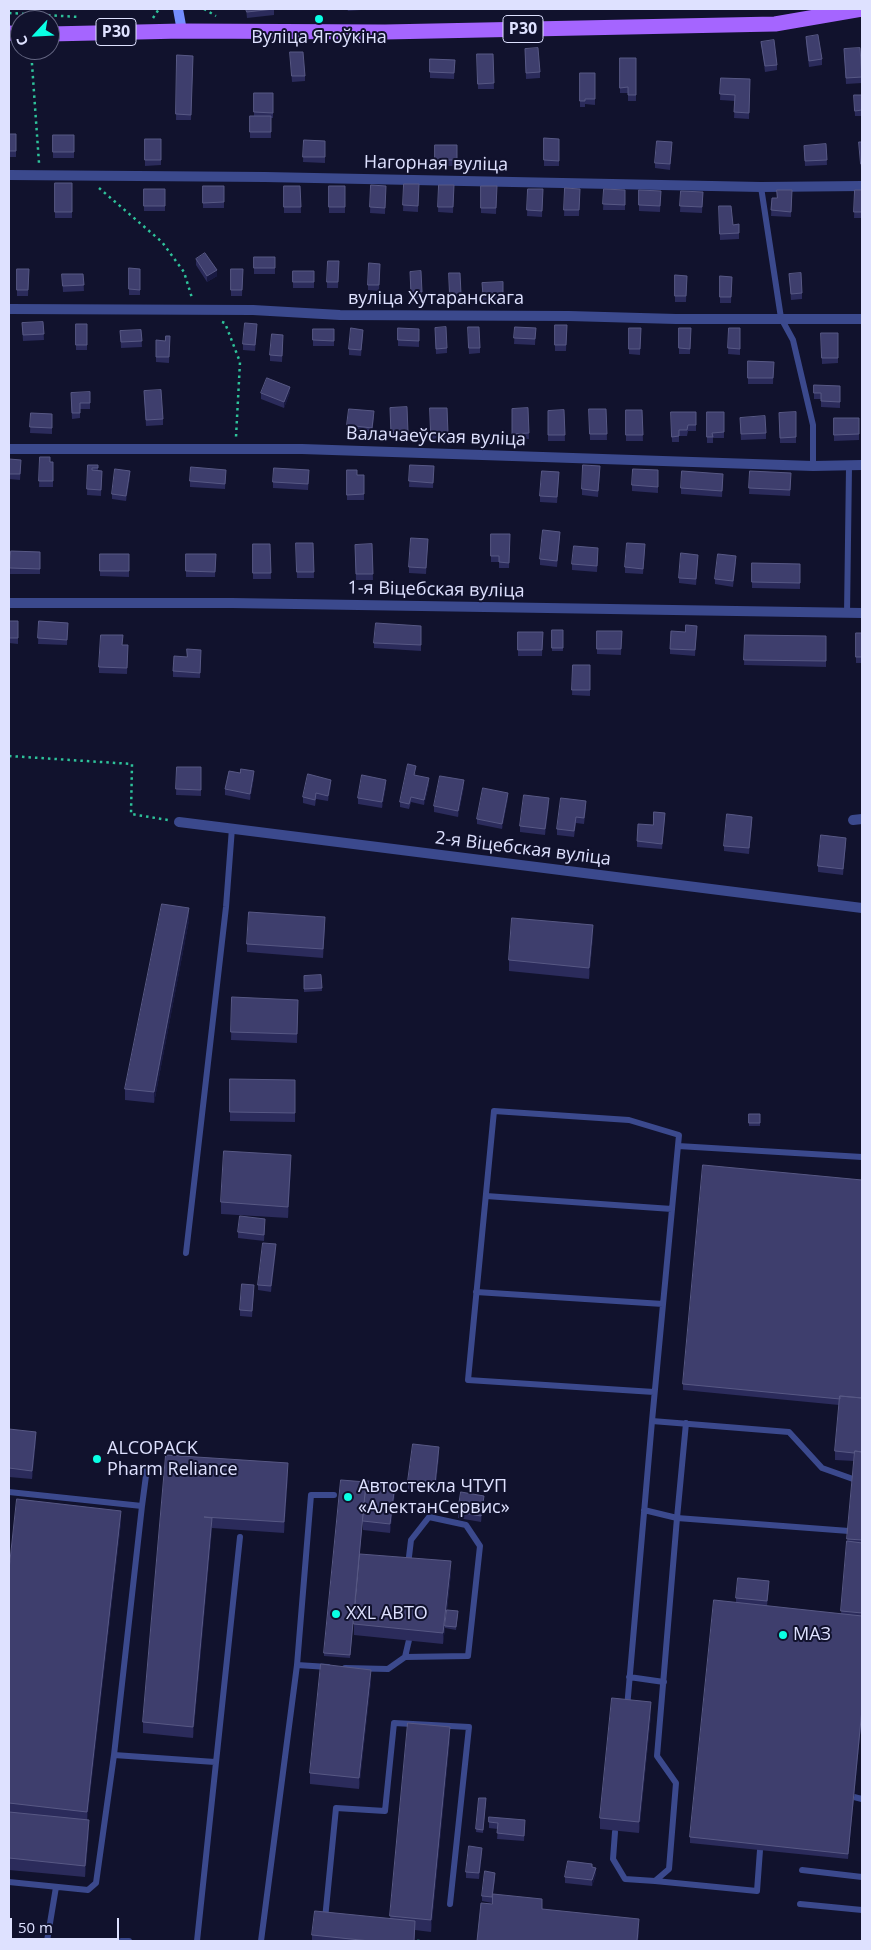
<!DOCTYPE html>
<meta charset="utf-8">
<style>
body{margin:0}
#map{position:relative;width:871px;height:1950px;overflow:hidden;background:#11122d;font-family:"Open Sans",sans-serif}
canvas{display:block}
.frame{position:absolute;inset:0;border:10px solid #dee1ff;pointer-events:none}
.north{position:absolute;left:10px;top:10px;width:50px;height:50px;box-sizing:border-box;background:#11122d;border:1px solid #636581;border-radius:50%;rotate:245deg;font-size:14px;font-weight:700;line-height:20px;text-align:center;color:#dee1ff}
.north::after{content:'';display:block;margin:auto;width:18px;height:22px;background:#0affe4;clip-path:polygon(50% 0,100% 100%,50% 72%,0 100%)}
.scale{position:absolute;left:10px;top:1918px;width:109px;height:22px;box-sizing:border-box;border:2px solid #dee1ff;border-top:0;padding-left:6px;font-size:15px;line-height:18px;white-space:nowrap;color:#dee1ff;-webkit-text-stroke:4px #11122d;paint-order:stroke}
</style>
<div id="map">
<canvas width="871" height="1950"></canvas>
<div class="frame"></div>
<div class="north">С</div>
<div class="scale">50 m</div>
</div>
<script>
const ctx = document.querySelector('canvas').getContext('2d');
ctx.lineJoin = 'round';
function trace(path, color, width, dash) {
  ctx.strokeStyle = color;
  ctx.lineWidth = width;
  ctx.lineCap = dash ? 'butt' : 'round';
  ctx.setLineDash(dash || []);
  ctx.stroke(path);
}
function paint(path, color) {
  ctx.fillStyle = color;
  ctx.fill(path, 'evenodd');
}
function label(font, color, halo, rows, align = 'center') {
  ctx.font = font + ' "Open Sans",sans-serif';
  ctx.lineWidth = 4;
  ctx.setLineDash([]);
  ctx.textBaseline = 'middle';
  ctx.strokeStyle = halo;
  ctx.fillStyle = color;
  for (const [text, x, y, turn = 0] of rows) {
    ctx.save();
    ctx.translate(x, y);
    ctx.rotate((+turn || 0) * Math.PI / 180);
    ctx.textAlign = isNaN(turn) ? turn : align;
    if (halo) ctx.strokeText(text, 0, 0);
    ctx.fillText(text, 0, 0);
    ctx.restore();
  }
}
trace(new Path2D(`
 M204 9 216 16
 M9 13 79 17
 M153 18 159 9
 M29 20 30 13
 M31 50 39 163
 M99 188 162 242 184 272 192 298
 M222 322 225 323 240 362 236 437
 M9 756 132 764 131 814 168 820
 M417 1941H421`), '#2ec29a', 2.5, [2.5, 4]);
trace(new Path2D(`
 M761 187 781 318 793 340 813 425V466
 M847 614 849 467
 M678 1146 862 1157
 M486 1196 672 1209
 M186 1253 226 907 232 828
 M476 1292 663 1304
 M654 1392 468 1380 494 1111 629 1120 679 1135 652 1421 789 1432 822 1468 853 1479
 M9 1492 142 1506 114 1755 215 1762
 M142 1506 147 1468
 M644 1510 677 1518 849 1531
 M405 1657 409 1640
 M297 1665 328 1667
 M345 1668 388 1669 405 1657 468 1656 480 1546 466 1525 429 1517 411 1540 408 1565
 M629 1677 664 1682
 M627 1708 652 1421
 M854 1797 862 1799
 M615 1832 613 1859 625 1879 655 1881 669 1869 676 1783 657 1756 677 1518 686 1423
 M802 1870 862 1877
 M655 1881 757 1891 760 1850
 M9 1882 88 1890 96 1883 114 1755
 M800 1904 862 1910
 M325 1919 336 1808 385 1811 394 1723 469 1727 450 1904
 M47 1941 56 1887
 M121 1941H129
 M197 1941 240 1537
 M261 1941 297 1665 311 1495H334`), '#3b498d', 6);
trace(new Path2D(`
 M9 175 265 177 761 187 862 186
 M9 309 253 310 340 315 569 316 676 319H862
 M9 449H302L813 466 862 465
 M9 603H232L862 613
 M853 820 862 819
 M179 822 862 908`), '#3b498d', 10);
trace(new Path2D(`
 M178 9 182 31`), '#758eff', 10);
trace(new Path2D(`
 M9 33 20 34
 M50 34 182 31 385 32 775 24 862 9`), '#a565ff', 15);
paint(new Path2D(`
 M246 9H274V15L247 18Z
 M347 9H361V10L348 11Z
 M806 37 822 59V65L809 67 806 43Z
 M761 42 777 65V70L765 72Z
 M525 49 540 72V78L526 79Z
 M844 49 862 77V83L846 84Z
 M290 52 305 76V81L292 82Z
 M477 54H493L494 89H478Z
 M177 55 193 56 191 120H176Z
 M620 58H636V101H628V93H620Z
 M430 59 455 60 454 79 430 78Z
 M580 73H595V105L585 104V107H580Z
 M721 78 750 79 749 119 734 118 735 101 720 100Z
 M254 93H273V118H271V138H250V116H254Z
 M854 95H862V120V116H855Z
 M9 134H16V157H9Z
 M53 135H74V158H53Z
 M544 138 559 139V166H544Z
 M145 139H161V165L145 166Z
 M304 140 325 141V163L303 162Z
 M859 142H862V170H861Z
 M826 144 827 165 805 166 804 146Z
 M435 145H457V166H435Z
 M672 148 670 170 655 168V163Z
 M55 183H72V218H55Z
 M404 184H419L418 212 403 211Z
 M371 185 386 186 385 214 370 213Z
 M439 185H454L453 213 438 212Z
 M203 186H224V208H203Z
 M284 186H300L301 213H284Z
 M329 186H345V213H329Z
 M481 186H497L496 214 481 213Z
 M565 188 580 189 579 216H564Z
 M144 189H165V211H144Z
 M528 189H543L542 217 527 216Z
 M604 189 625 190V210H603Z
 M639 190 661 191 660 212 639 211Z
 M792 190 791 217 771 216 772 198H777Z
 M855 190H862V218H854Z
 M681 191 703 192 702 213 680 212Z
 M719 206 733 225 739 224V239L720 240Z
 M254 257H275V274H254Z
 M196 259 217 276 207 282 196 265Z
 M339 261 338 288H327V282Z
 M380 264 379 291 368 290V285Z
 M129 268 140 269V295H129Z
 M17 269H29L28 296H17Z
 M231 269H243L242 296H231Z
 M293 271H314V288H293Z
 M449 273 461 294V299L450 300Z
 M62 274H83L84 291 63 292Z
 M789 274 802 293V299L791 300Z
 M675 275 687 276 686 302H675Z
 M720 276 732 277 731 303H720Z
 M410 278 422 292V298L411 299Z
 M503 282V299L483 300 482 283Z
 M43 322 44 340 23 341 22 323Z
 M76 324H87V350H76Z
 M555 325H567L566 351H555Z
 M515 327 536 328 535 345 514 344Z
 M398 328 419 329V347L398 346Z
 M629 328H641L640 355 629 354Z
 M679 328H691L690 354H679Z
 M729 328H740V355L728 354Z
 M313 329H334V346H313Z
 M141 330 142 347 121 348 120 331Z
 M257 330 255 351 243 350V344Z
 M435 333 447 348V353L436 354Z
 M468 333 480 348V353L469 354Z
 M821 333H838V363L822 364Z
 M363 335 361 356 349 355V349Z
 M170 336 169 363 156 362V340L165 341Z
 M283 341 282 362 270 361V355Z
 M748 361 774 362 773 384H748Z
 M814 385 840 386V408L821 407V399H814Z
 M144 391 163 419V425L146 426Z
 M90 392V409H80V418L72 419 71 399Z
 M290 392 284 408 261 399V393Z
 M407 407 408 438 391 439 390 408Z
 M430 408H447L448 439H431Z
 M528 408 529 439H512V409Z
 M589 409H606L607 440H590Z
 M564 410 565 441H548V411Z
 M626 410H642L643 441H626Z
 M671 412H696V431H688L687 436H679V442H672Z
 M707 412H724V438H713V443H707Z
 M796 412V443H780L779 413Z
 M31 413 52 414V434L30 433Z
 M374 417 372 434 347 431V425Z
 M834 418H859V440L834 441Z
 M740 423 766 433V439L741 440Z
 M40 457 50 462H53V487H39Z
 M9 459 21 466 20 480 9 479Z
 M88 465H98V470L102 471 101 496 87 495Z
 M410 465 434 466 433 488 409 487Z
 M226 470 225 489 190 487V481Z
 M347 470 357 475H364V500H347Z
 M658 470V493L632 491V485Z
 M750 471 791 479 790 496 749 494Z
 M600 472 598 497 582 495V489Z
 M309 476 308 490 273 488V482Z
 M130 477 126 501 112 499V494Z
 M559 478 557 503 540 502V496Z
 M723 479 722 497 681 494V488Z
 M491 534H510L509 568H499V562H491Z
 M560 537 557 567 540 565V559Z
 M428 539 426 574 409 573V567Z
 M296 543H313L314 578H297Z
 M253 544H270L271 579H253Z
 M372 544 373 580H356L355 545Z
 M645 550 643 574 625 573V567Z
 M11 551 40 552V574H10Z
 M100 554H129V577L100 576Z
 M186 554H216L215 577H186Z
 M598 554 597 572 572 570V564Z
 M698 560 696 585 679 583V578Z
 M736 562 733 587 715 584V579Z
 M752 563 800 564V589L752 588Z
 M9 621H18V644L9 643Z
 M39 621 68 623 67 645 38 644Z
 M421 626V651L374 648V643Z
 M697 626 695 656 670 654V649Z
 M552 630H563V651H552Z
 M597 631H622L621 655 597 654Z
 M518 632H543L542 656H518Z
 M856 633H862V663H856Z
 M745 635 826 636V667L744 665Z
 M123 645H128L127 674 99 673V667Z
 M201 656 200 678 173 677V671L187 657Z
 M573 665H590V696L572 695Z
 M177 767H201V796L176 795Z
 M416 772 415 775 429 784 424 805 411 802 409 809 400 807V802Z
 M240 773 254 777 250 800 225 795V789Z
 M331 785 328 801 316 799 315 806 303 803V797Z
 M386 786 382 808 358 804V798Z
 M464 786 458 817 434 812V806Z
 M508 798 502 829 477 824V819Z
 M549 804 545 835 520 832V826Z
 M586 807 584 824 576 823 574 837 557 835V829Z
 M665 818 662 849 637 847V841Z
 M752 823 749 854 724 851V846Z
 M846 844 843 875 818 872V866Z
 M189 920 154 1103 125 1100V1089Z
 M325 926 323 958 247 952V944Z
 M593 936 589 979 509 971V960Z
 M321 975 322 991 304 992V976Z
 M232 997 298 1000 297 1043 231 1040Z
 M230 1079 295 1080V1122L230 1121Z
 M749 1114H760V1126H749Z
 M291 1166 288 1218 221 1214V1202Z
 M862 1180V1715L848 1859 690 1843V1837L736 1603V1598L769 1587 767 1606 841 1614 854 1461 835 1460V1451L839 1405 683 1390V1384Z
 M265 1225 264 1241 238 1238V1232Z
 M276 1250 271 1292 258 1290V1285Z
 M254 1290 252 1317 240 1316V1310Z
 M9 1429 36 1440 32 1479 9 1477Z
 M166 1455 288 1475 284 1533 212 1528 193 1738 143 1733V1722Z
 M439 1456 435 1493 408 1489V1481Z
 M366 1485 350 1658 324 1656V1653Z
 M395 1492 390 1533 363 1530V1521Z
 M484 1501 481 1522 458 1518V1512Z
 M121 1522 87 1820 89 1831 85 1877 9 1870V1570Z
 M451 1573 447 1610 458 1614 456 1630 445 1628 443 1644 354 1635V1624Z
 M371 1681 359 1789 310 1784V1773Z
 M651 1714 639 1833 600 1829V1818Z
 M408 1723 450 1738 431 1932 415 1930 414 1941H312V1935L390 1919Z
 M479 1798H486L483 1833 476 1832Z
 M489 1822 525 1826 524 1841 497 1839 498 1829 489 1828Z
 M482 1853 479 1879 466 1878V1872Z
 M592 1867 596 1874 592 1886 565 1883V1877Z
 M495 1879 493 1894 542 1909 639 1930 638 1941H477L492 1904V1903L482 1901V1896Z`), '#2b2b5b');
paint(new Path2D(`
 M217 270V276L207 282V276Z
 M290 387V392L284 408V402Z
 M130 471V477L126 501V496Z
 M254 771V777L250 800V794Z
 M429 778V784L424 805V800Z
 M331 780V785L328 801V796Z
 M386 780V786L382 808V802Z
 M464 780V786L458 817V811Z
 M508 793V798L502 829V824Z
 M549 798V804L545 835V829Z
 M189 908V920L154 1103V1092Z
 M593 925V936L589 979V968Z
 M291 1155V1166L288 1218V1207Z
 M276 1244V1250L271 1292V1286Z
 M36 1432V1440L32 1479V1471Z
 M439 1447V1456L435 1493V1484Z
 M288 1463V1475L284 1533V1522Z
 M395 1484V1492L390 1533V1524Z
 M484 1496V1501L481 1522V1516Z
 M121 1511V1522L87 1823V1812Z
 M212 1518V1530L193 1738V1727Z
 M451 1561V1573L443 1644V1633Z
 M371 1670V1681L359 1789V1778Z
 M651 1702V1714L639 1833V1822Z
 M862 1709V1715L848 1859V1854Z
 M450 1727V1738L431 1932V1920Z
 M89 1820V1831L85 1877V1866Z
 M482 1848V1853L479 1879V1873Z
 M596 1868V1874L592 1886V1880Z
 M639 1919 638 1941H637Z`), '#181941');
const building = new Path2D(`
 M246 9H274L247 12Z
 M818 35 822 59 809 61 806 37Z
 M774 40 777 65 765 66 761 42Z
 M538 48 540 72 526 73 525 49Z
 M860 48 862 77 846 78 844 49Z
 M290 52H303L305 76H292Z
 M477 54H493L494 83 478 84Z
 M177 55 193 56 191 115 176 114Z
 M620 58H636V95H628V87L620 88Z
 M430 59 455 60 454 73 430 72Z
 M580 73H595V99H585V101H580Z
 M721 78 750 79 749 113 734 112 735 95 720 94Z
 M254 93H273V113L254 112Z
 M854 95H862V114V110L855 111Z
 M250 116H271V132H250Z
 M9 134H16V151H9Z
 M53 135H74V152H53Z
 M544 138 559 139V161L544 160Z
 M145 139H161V160H145Z
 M304 140 325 141V157H303Z
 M657 141 672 142 670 164 655 163Z
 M859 142H862V164H861Z
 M826 144 827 160 805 161 804 146Z
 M435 145H457V160H435Z
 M55 183H72V212H55Z
 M404 184H419L418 206 403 205Z
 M371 185 386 186 385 208 370 207Z
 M439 185H454L453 207H438Z
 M203 186H224V202L203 203Z
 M284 186H300L301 207H284Z
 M329 186H345V207H329Z
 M481 186H497L496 208H481Z
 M565 188 580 189 579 210H564Z
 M144 189H165V206H144Z
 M528 189H543L542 211 527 210Z
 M604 189 625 190V205L603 204Z
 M639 190 661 191 660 206 639 205Z
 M777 190H792L791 212 771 210 772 198H777Z
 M855 190H862V212H854Z
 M681 191 703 192 702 207 680 206Z
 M719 206H731L733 225 739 224V233L720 234Z
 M205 253 217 270 207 276 196 259Z
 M254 257H275V268H254Z
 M328 261H339L338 282H327Z
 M369 263 380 264 379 285H368Z
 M129 268 140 269V290L129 289Z
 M17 269H29L28 290H17Z
 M231 269H243L242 290H231Z
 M293 271H314V282H293Z
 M421 271 422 292 411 293 410 272Z
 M449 273H460L461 294 450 295Z
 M801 273 802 293 791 294 789 274Z
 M62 274H83L84 285 63 286Z
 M675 275 687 276 686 296H675Z
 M720 276 732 277 731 297H720Z
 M503 282V294L483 295 482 283Z
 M43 322 44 334 23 335 22 323Z
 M245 323 257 324 255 345 243 344Z
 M76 324H87V345H76Z
 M555 325H567L566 345H555Z
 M446 327 447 348 436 349 435 328Z
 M468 327H479L480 348H469Z
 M515 327 536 328 535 339 514 338Z
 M351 328 363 330 361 350 349 349Z
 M398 328 419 329V341L398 340Z
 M629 328H641L640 349H629Z
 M679 328H691L690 349 679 348Z
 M729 328H740V349L728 348Z
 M313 329H334V341L313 340Z
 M141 330 142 341 121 342 120 331Z
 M821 333H838V358H822Z
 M272 334 283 335 282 356 270 355Z
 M166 336H170L169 357H156V340L165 341Z
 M748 361 774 362 773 378H748Z
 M267 378 290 387 284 402 261 393Z
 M814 385 840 386V402L821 401V393H814Z
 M161 390 163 419 146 420 144 391Z
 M90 392V403H80V413H72L71 393Z
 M407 407 408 432 391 433 390 408Z
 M430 408H447L448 433H431Z
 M528 408 529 433 512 434V409Z
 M349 409 374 411 372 428 347 425Z
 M589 409H606L607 434H590Z
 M564 410 565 435H548V411Z
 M626 410H642L643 435H626Z
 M671 412H696V425H688L687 430H679V436L672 437Z
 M707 412H724V432L712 433 713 437H707Z
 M796 412V437L780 438 779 413Z
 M31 413 52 414V428L30 427Z
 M765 416 766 433 741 434 740 418Z
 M834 418H859V434L834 435Z
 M40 457H50V462H53V481H39Z
 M9 459 21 460 20 474H9Z
 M88 465H98V468H92V470L102 471 101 490 87 489Z
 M410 465 434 466 433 483 409 481Z
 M583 465 600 466 598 491 582 489Z
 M191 467 226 470 225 484 190 481Z
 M274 468 309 470 308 484 273 482Z
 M115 469 130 471 126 496 112 494Z
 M633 469 658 470V487L632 485Z
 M347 470H357V475H364V494L347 495Z
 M542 471 559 472 557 497 540 496Z
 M682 471 723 474 722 491 681 488Z
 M750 471 791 473 790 490 749 488Z
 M543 530 560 532 557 561 540 559Z
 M491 534H510L509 563 499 562V556H491Z
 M411 538 428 539 426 568 409 567Z
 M296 543H313L314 572H297Z
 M627 543 645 544 643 569 625 567Z
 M253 544H270L271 573H253Z
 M372 544 373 574H356L355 545Z
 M574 546 598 548 597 566 572 564Z
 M11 551 40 552V569L10 568Z
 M681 553 698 555 696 579 679 578Z
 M100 554H129V571H100Z
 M186 554H216L215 572 186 571Z
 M718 554 736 556 733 581 715 579Z
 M752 563 800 564V583L752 582Z
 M9 621H18V638H9Z
 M39 621 68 623 67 640 38 638Z
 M376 623 421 626V645L374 643Z
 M686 625 697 626 695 650 670 649 671 631 685 632Z
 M552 630H563V648H552Z
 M597 631H622L621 649H597Z
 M518 632H543L542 650H518Z
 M856 633H862V657H856Z
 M101 635H123L122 645H128L127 668 99 667Z
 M745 635 826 636V661L744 660Z
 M187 649 201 650 200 673 173 671 174 656 187 657Z
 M573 665H590V690H572Z
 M408 764 416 766 414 775 429 778 424 800 411 797 409 804 400 802Z
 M177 767H201V790L176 789Z
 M241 769 254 771 250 794 225 789 229 771 240 773Z
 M308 774 331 780 328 796 316 793 315 800 303 797Z
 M362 775 386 780 382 802 358 798Z
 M440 776 464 780 458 811 434 806Z
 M483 788 508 793 502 824 477 819Z
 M524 795 549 798 545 829 520 826Z
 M561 798 586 801 584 818 576 817 574 831 557 829Z
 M654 812 665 813 662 844 637 841 638 824 653 825Z
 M727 814 752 817 749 848 724 846Z
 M821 835 846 838 843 869 818 866Z
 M162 904 189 908 154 1092 125 1089Z
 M249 912 325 917 323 949 247 944Z
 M512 918 593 925 589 968 509 960Z
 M321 975 322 988 304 989V976Z
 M232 997 298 1000 297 1034 231 1032Z
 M230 1079 295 1080V1113L230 1112Z
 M749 1114H760V1123H749Z
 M224 1151 291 1155 288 1207 221 1202Z
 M703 1165 862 1180V1398L840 1396V1399L683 1384Z
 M240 1216 265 1219 264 1235 238 1232Z
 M263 1243 276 1244 271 1286 258 1285Z
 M242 1284 254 1285 252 1311 240 1310Z
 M840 1396 862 1398V1452L855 1451 854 1453 835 1451Z
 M9 1429 36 1432 32 1471 9 1468Z
 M413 1444 439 1447 435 1484 408 1481Z
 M855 1451 862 1452V1540L847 1539Z
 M166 1455 288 1463 284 1522 204 1517 212 1518 193 1727 143 1722Z
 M341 1480 366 1482 350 1655 324 1653Z
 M367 1481 395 1484 390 1524 363 1521Z
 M461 1492 484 1496 481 1516 458 1512Z
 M17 1499 121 1511 87 1812 9 1803V1570Z
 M847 1541 862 1543V1613L841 1611Z
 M360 1554 451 1561 443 1633 354 1624Z
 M738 1578 769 1581 767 1601 736 1598Z
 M714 1600 862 1616V1709L848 1854 690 1837Z
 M447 1610 458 1611 456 1627 445 1626Z
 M321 1664 371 1670 359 1778 310 1773Z
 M612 1698 651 1702 639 1822 600 1818Z
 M408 1723 450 1727 431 1920 390 1916Z
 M479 1798H486L483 1830 476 1829Z
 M9 1812 89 1820 85 1866 9 1858Z
 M489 1817 525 1820 524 1836 497 1833 498 1823 489 1822Z
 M469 1846 482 1848 479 1873 466 1872Z
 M568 1861 592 1864V1867L596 1868 592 1880 565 1877Z
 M485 1871 495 1873 492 1897 482 1896Z
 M493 1894 542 1899V1909L639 1919 637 1941H477L481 1903 492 1904Z
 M315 1911 415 1921 414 1941H370L312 1935Z`);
paint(building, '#3e3e6d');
trace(building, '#575884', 1);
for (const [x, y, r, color] of [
 [319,19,5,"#0affe4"],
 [97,1459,5,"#0affe4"],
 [348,1497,5,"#0affe4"],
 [336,1614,5,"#0affe4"],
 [783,1635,5,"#0affe4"]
]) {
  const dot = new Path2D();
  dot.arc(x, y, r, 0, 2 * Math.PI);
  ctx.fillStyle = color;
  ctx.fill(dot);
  trace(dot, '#11122d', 2);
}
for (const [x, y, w] of [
 [523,29,40],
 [116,32,40]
]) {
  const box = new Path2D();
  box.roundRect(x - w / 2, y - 13.5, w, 27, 4);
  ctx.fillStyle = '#11122d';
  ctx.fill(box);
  trace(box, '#dee1ff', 1);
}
label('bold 16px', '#dee1ff', null, [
 ["Р30",523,29],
 ["Р30",116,32]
]);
label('18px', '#dee1ff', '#11122d', [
 ["Вуліца Ягоўкіна",319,38,"center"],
 ["ALCOPACK",107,1449],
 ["Pharm Reliance",107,1470],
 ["Автостекла ЧТУП",358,1487],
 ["«АлектанСервис»",358,1508],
 ["XXL АВТО",346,1614],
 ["МАЗ",793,1635]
], 'left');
label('18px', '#dee1ff', '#11122d', [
 ["Нагорная вуліца",436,164,1],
 ["вуліца Хутаранскага",436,299],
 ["Валачаеўская вуліца",436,437,2],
 ["1-я Віцебская вуліца",436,590,1],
 ["2-я Віцебская вуліца",523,849,7]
]);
</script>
